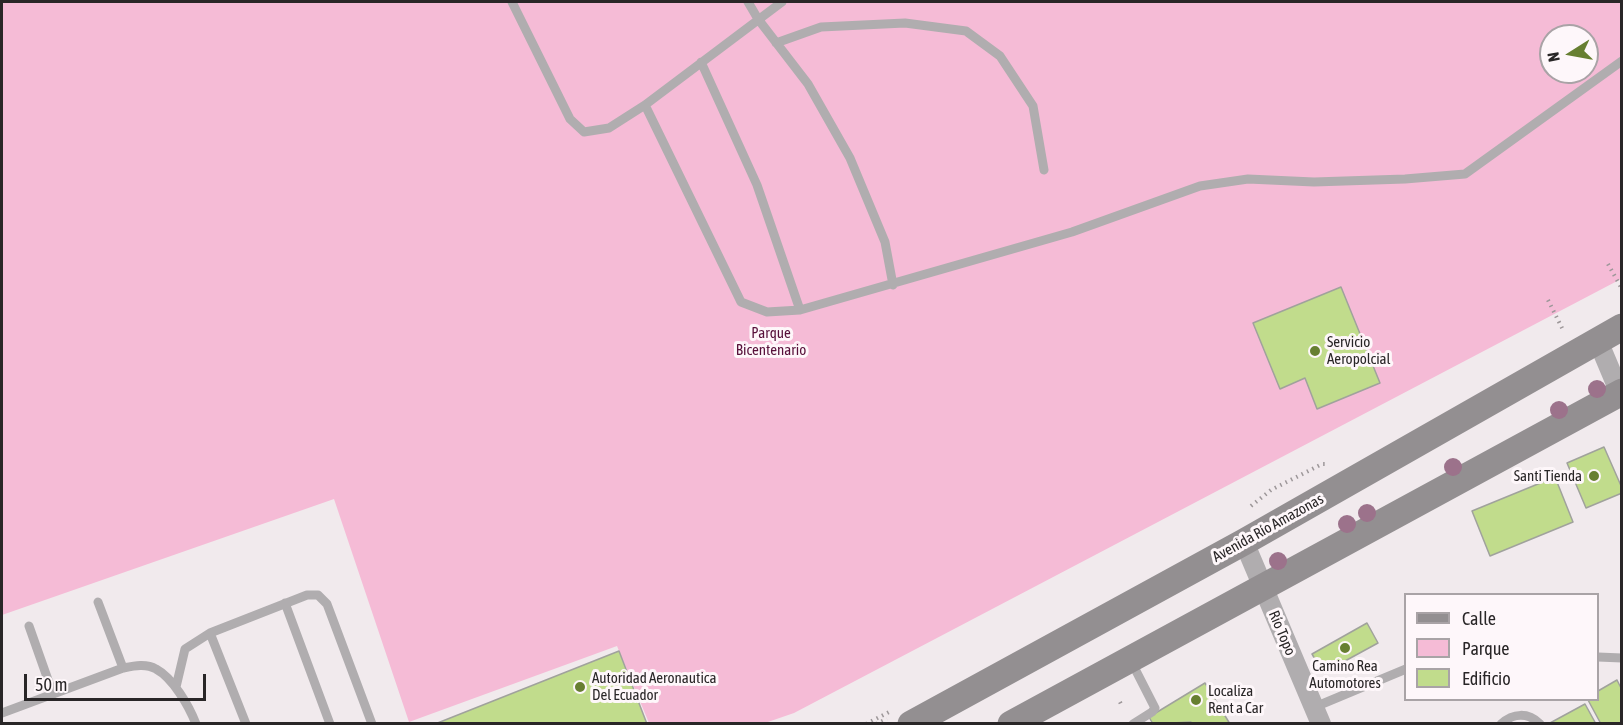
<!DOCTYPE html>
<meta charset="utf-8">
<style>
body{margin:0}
#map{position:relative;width:1623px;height:725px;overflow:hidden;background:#f1eaed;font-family:"Asap Condensed",sans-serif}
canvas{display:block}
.frame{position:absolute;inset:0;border:3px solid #292627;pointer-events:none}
.legend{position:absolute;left:1404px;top:593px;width:195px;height:108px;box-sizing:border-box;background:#fef7fa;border:2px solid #a9a3a6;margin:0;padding:8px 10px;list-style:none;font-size:18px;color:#292627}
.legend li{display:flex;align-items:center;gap:12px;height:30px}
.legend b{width:30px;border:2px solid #a9a3a6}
.north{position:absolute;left:1539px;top:24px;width:60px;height:60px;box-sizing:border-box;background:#fef7fa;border:2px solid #a9a3a6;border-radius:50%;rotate:259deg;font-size:16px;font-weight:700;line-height:24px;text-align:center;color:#292627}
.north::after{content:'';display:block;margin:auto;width:21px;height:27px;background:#677f31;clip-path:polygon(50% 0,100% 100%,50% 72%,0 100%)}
.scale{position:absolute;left:24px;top:674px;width:182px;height:27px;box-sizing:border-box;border:3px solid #292627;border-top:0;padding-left:8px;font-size:18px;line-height:21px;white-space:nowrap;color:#292627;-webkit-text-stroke:4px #fef7fa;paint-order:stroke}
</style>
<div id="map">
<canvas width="1623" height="725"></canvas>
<div class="frame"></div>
<ul class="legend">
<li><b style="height:8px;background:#938f91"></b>Calle</li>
<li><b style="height:16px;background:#f5bbd6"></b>Parque</li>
<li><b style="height:16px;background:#c1dc8c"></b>Edificio</li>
</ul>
<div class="north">N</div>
<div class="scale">50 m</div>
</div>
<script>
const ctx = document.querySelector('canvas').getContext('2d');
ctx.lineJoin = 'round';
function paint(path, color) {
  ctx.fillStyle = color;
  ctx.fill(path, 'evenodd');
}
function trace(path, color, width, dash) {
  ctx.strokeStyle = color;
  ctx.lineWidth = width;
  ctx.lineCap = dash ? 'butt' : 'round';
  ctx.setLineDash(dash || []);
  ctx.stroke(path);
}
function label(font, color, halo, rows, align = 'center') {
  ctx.font = font + ' "Asap Condensed",sans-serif';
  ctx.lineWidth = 6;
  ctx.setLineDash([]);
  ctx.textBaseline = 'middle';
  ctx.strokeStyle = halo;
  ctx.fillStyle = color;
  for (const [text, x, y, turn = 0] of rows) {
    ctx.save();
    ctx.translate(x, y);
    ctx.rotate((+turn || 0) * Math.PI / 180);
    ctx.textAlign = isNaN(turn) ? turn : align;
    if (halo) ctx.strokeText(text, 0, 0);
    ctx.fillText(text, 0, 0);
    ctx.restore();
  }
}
paint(new Path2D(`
 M2 2H1621V279L794 713 765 723H649L617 646 409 722 334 499 2 615ZM1551 36H1587V72H1551Z`), '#f5bbd6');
const building = new Path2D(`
 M1341 287 1380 383 1317 409 1305 378 1280 389 1253 323Z
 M1604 447 1622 488V493L1586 508 1567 463Z
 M1555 477 1573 522 1490 556 1472 511Z
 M1367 623 1378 643 1323 673 1312 654Z
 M619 651 647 724H435Z
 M1617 680 1622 690V724H1601L1588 700H1598V691Z
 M1205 683 1230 724H1192L1191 722 1153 724 1149 717Z
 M1585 704 1596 724H1550V723Z`);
paint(building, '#c1dc8c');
trace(building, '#a0a29c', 1.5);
trace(new Path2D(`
 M1608 264 1622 289
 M1548 300 1564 332
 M1251 506 1271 490 1322 464H1328
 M1120 702 1122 706
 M866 724 889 712
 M876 724 887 719`), '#9d9799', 4, [1.5, 4.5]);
trace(new Path2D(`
 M512 2 570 119 584 132 609 128 645 105 782 2
 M748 2 758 19 808 84 850 158 885 242 893 285
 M776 43 821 27 905 23 966 31 1000 56 1033 106 1044 170
 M701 62 757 185 800 310
 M645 105 741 302 767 312 800 310 1072 232 1200 186 1248 179 1314 182 1405 179 1465 174 1622 61
 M98 602 123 668
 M285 603 330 724
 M29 626 53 694
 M210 633 246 724
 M1598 657 1622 658
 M1131 661 1155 708 1152 712 1133 724
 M176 687 185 649 210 633 307 595H318L327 604 372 724
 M1315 709 1322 704 1406 669
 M2 713 123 668C133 666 146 663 156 669 173 678 189 706 196 724
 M1501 724C1513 713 1528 712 1540 724`), '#b0adaf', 9);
trace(new Path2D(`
 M1598 341 1622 398
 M1244 542 1321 724`), '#b0adaf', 20);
trace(new Path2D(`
 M911 724 1244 542 1622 327
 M1011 724 1622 392`), '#938f91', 27);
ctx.fillStyle = '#9c728b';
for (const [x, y] of [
 [1597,389],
 [1559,410],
 [1453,467],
 [1367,513],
 [1347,524],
 [1278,561]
]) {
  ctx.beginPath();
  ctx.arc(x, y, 9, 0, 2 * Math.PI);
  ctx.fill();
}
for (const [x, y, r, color] of [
 [1315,351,6,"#677f31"],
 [1594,476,6,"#677f31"],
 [1345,648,6,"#677f31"],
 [580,687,6,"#677f31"],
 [1196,700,6,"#677f31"]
]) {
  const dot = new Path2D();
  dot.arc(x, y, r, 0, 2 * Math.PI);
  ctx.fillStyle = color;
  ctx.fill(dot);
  trace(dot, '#fef7fa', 2);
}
label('15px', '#57103a', '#fef7fa', [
 ["Parque",771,333],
 ["Bicentenario",771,350]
]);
label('15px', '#292627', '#fef7fa', [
 ["Servicio",1327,342],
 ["Aeropolcial",1327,359],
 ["Santi Tienda",1582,476,"right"],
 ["Camino Rea",1345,666,"center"],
 ["Automotores",1345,683,"center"],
 ["Autoridad Aeronautica",592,678],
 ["Del Ecuador",592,695],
 ["Localiza",1208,691],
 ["Rent a Car",1208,708]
], 'left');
label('15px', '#292627', '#fef7fa', [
 ["Avenida Río Amazonas",1268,528,-29],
 ["Río Topo",1282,633,67]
]);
</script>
